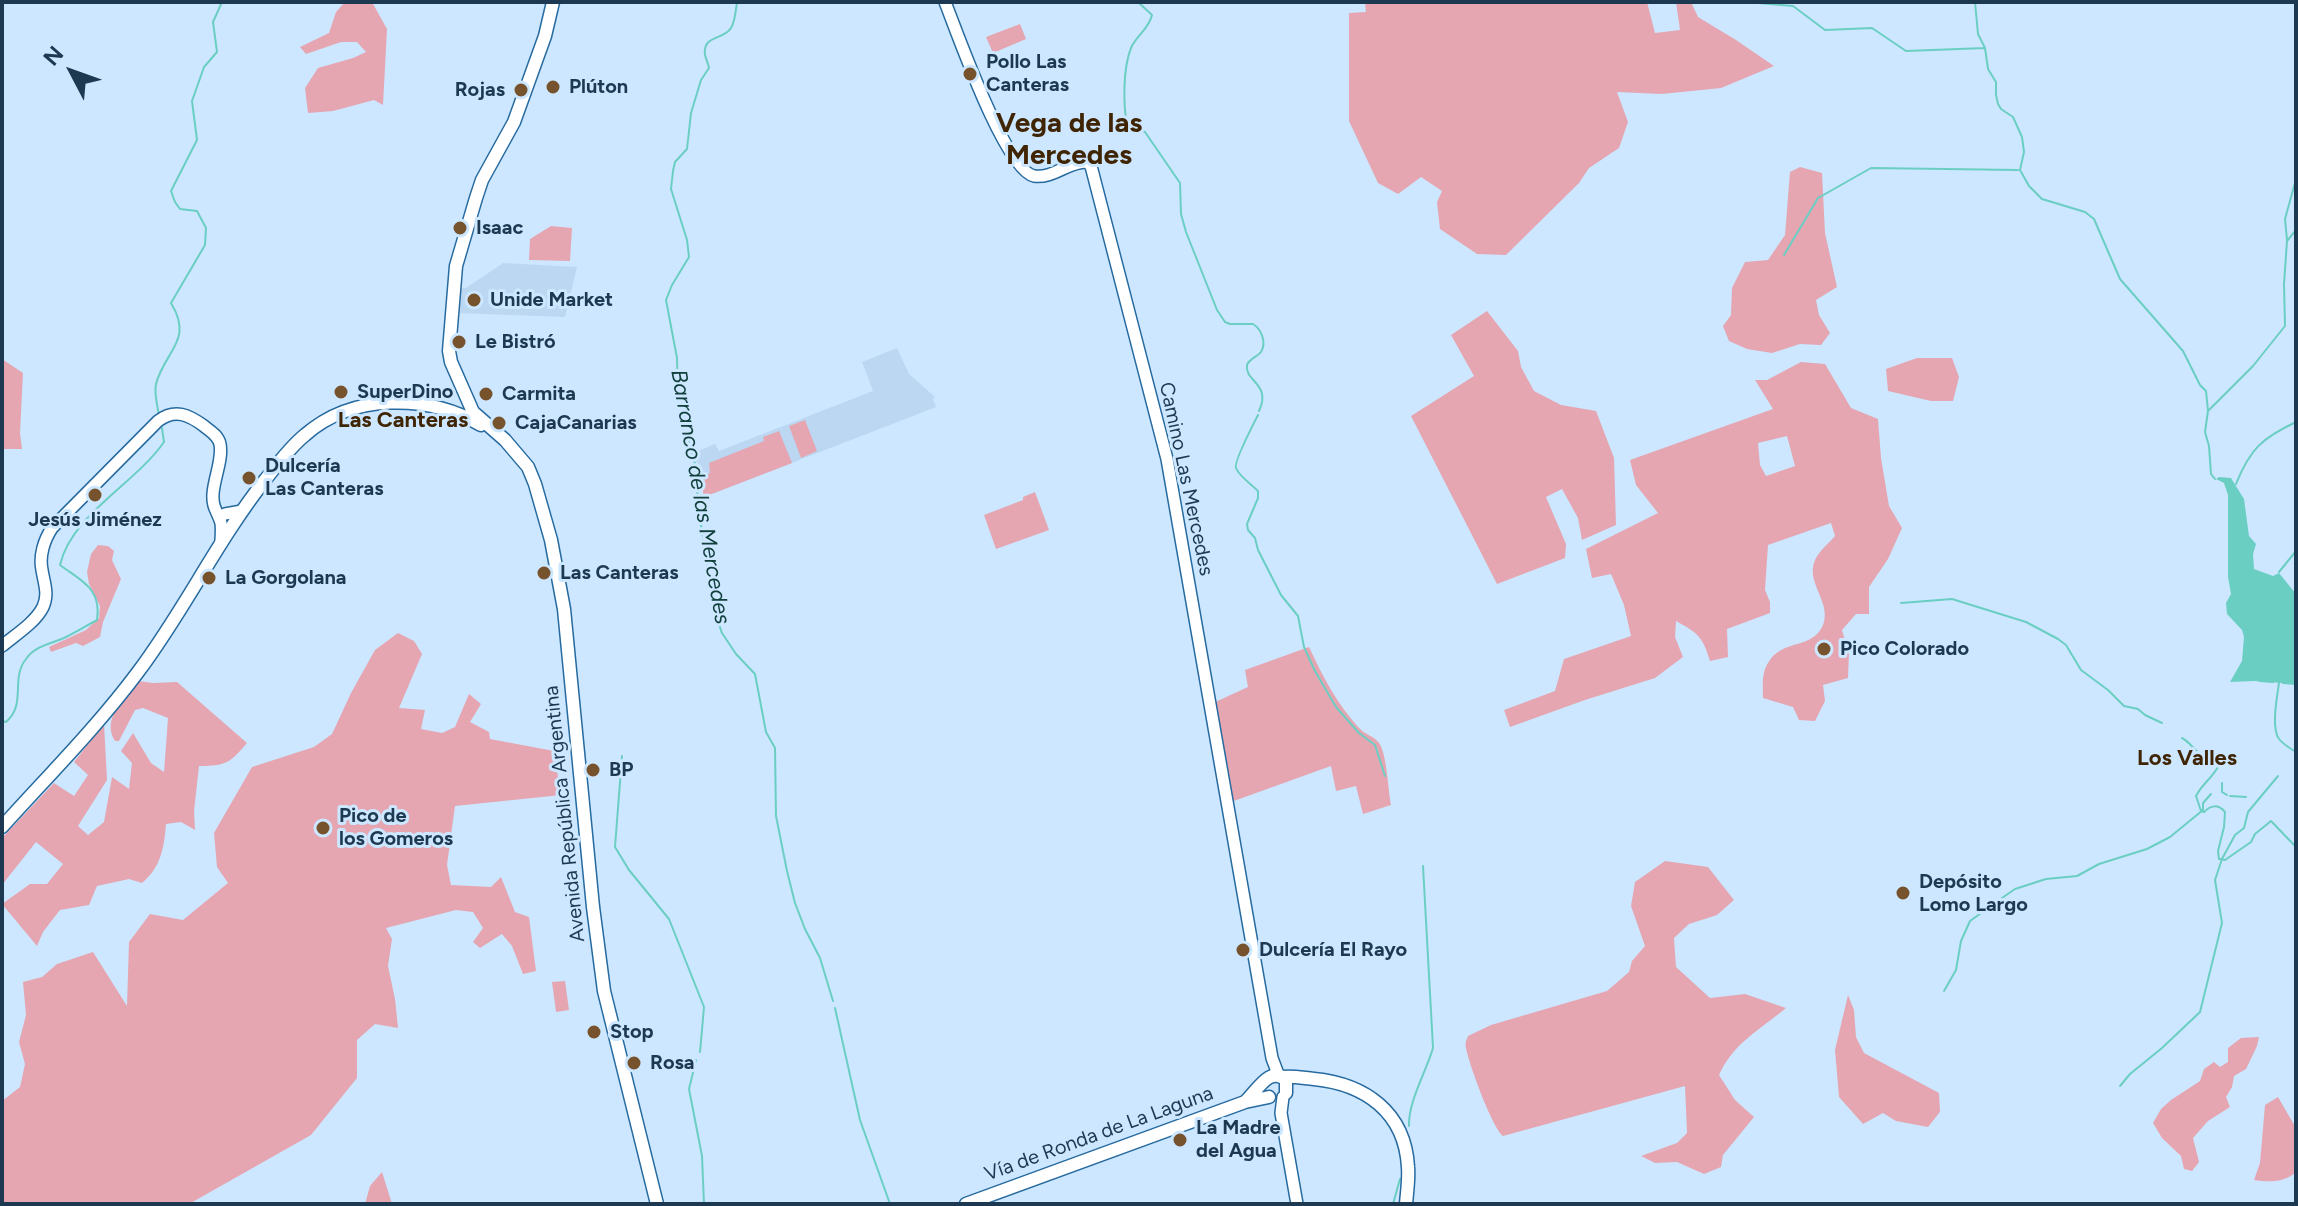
<!DOCTYPE html>
<meta charset="utf-8">
<style>
body{margin:0}
#map{position:relative;width:2298px;height:1206px;overflow:hidden;background:#cce7ff;font-family:Figtree,sans-serif}
canvas{display:block}
.frame{position:absolute;inset:0;border:4px solid #1d3951;pointer-events:none}
.north{position:absolute;left:32px;top:32px;width:80px;height:80px;-webkit-text-stroke:6px #cce7ff;paint-order:stroke;rotate:311deg;font-size:22px;font-weight:700;line-height:32px;text-align:center;color:#1d3951}
.north::after{content:'';display:block;margin:auto;width:28px;height:36px;background:#1d3951;clip-path:polygon(50% 0,100% 100%,50% 72%,0 100%)}
</style>
<div id="map">
<canvas width="2298" height="1206"></canvas>
<div class="frame"></div>
<div class="north">N</div>
</div>
<script>
const ctx = document.querySelector('canvas').getContext('2d');
ctx.lineJoin = 'round';
function paint(path, color) {
  ctx.fillStyle = color;
  ctx.fill(path, 'evenodd');
}
function trace(path, color, width, dash) {
  ctx.strokeStyle = color;
  ctx.lineWidth = width;
  ctx.lineCap = dash ? 'butt' : 'round';
  ctx.setLineDash(dash || []);
  ctx.stroke(path);
}
function label(font, color, halo, rows, align = 'center') {
  ctx.font = font + ' Figtree,sans-serif';
  ctx.lineWidth = 6;
  ctx.setLineDash([]);
  ctx.textBaseline = 'middle';
  ctx.strokeStyle = halo;
  ctx.fillStyle = color;
  for (const [text, x, y, turn = 0] of rows) {
    ctx.save();
    ctx.translate(x, y);
    ctx.rotate((+turn || 0) * Math.PI / 180);
    ctx.textAlign = isNaN(turn) ? turn : align;
    if (halo) ctx.strokeText(text, 0, 0);
    ctx.fillText(text, 0, 0);
    ctx.restore();
  }
}
paint(new Path2D(`
 M503 263 577 267 565 317 458 313 459 288H466Z
 M897 348 909 374 935 397 933 399 936 407 704 497 698 463 695 461 693 453 715 444 719 451 873 391 862 362Z`), '#bbd7f2');
paint(new Path2D(`
 M345 2H372L387 29 383 105 374 100 333 111 308 113 305 88 318 68 353 58 366 52 357 42H341L306 54 300 47 329 33 336 12Z
 M1369 2H1647L1655 33 1680 30 1676 2H1691L1698 17 1736 40 1774 66 1721 88 1662 94 1617 92 1628 122 1619 148 1589 168 1579 183 1506 255 1477 254 1440 229 1437 202 1442 191 1421 177 1398 194 1378 183 1349 121V13L1366 12 1365 5Z
 M1020 24 1026 39 993 53 986 37Z
 M1800 167 1822 173 1825 233 1837 287 1816 300 1819 315 1830 333 1821 345 1800 344 1772 353 1747 349 1729 341 1723 326 1731 315 1732 288 1745 262 1768 260 1785 235 1790 172Z
 M551 226 572 228 570 261 529 260 530 239Z
 M1487 311 1518 351 1521 367 1534 391 1561 405 1596 411 1614 458 1616 525 1582 540 1578 518 1562 489 1546 497 1566 544 1565 558 1497 584 1411 416 1474 376 1451 335Z
 M1917 358H1952L1959 377 1953 401H1931L1888 391 1886 369Z
 M2 359 23 373 20 433 22 449H2Z
 M1801 362 1825 364 1851 408 1878 419 1881 458 1889 506 1902 528 1888 559 1869 587V614H1856L1842 630 1849 653 1848 678 1823 685 1825 701 1815 721 1799 720 1793 707 1763 698C1763 691 1762 680 1764 673 1775 635 1811 653 1823 625 1832 602 1805 583 1815 560 1819 551 1829 543 1835 536L1831 523 1768 545 1765 590 1770 602V613L1727 629 1728 657 1710 661C1703 637 1698 633 1676 621L1675 637 1683 657 1655 678 1585 700 1510 727 1504 710 1555 691 1564 659 1631 636 1624 605 1611 574 1592 578 1586 549 1658 513 1636 485 1630 460 1773 409 1755 380H1767ZM1787 436 1795 466 1766 476 1760 465 1758 443Z
 M805 420 817 451 801 458 789 426Z
 M779 431 792 463 704 497 700 477 710 473 709 463 764 441 763 437Z
 M1035 492 1049 530 996 549 984 515 1023 500V497Z
 M98 545 108 546 114 551 112 560 121 579 103 622 100 637 83 646 76 643 51 652 49 647 86 630 99 618 100 606 89 584 87 572 91 554Z
 M398 633 414 641 422 654 399 708 425 710 421 729 442 733 455 727 469 694 481 704 470 722 489 732 490 739 554 751 561 795 455 806 447 865 451 885 491 887 501 877 515 912 529 917 536 971 523 974 512 946 502 934 480 948 473 942 483 928 473 912 456 910 386 928 392 939 388 966 395 999 398 1028 375 1024 357 1040V1078L311 1135 189 1204H2V1101L20 1087 25 1064 19 1042 26 1015 23 982 42 977 57 964 93 952 127 1006 129 942 150 914 183 920 228 883 217 867 214 833 252 767 314 747 332 734 351 693 375 650Z
 M1309 647C1323 677 1337 704 1359 728 1364 734 1374 736 1379 743 1387 754 1388 790 1391 805L1363 814 1356 786 1336 791 1331 766 1231 802 1213 703 1248 687 1245 670Z
 M138 681 153 683 177 682 247 743C230 763 226 766 199 766L194 811 195 830 181 822 166 824C164 848 161 867 142 883L129 879 97 886 89 905 60 910 43 932 37 946 2 904 30 884H47L63 864 36 842 2 885V838L54 783 74 796 88 775 74 762 104 724 107 780 78 826 88 835 104 822 112 777 129 789 132 763 121 751 133 733 151 763 164 772 168 718 143 708 135 710 119 741H115C101 719 125 697 138 681Z
 M1665 861 1708 867 1734 900 1717 915 1689 924 1674 938 1676 967 1710 998 1745 994 1786 1008C1760 1030 1734 1042 1719 1075L1735 1100 1754 1117 1723 1155 1721 1167 1704 1174 1677 1162 1655 1163 1641 1156 1677 1143 1687 1133 1685 1086 1503 1136C1492 1127 1469 1064 1466 1048 1465 1042 1466 1042 1468 1036L1491 1025 1607 991 1629 972 1632 961 1645 946 1631 906 1635 882Z
 M565 981 569 1010 556 1012 552 982Z
 M1848 995 1854 1010 1856 1037 1864 1053 1939 1093 1940 1112 1928 1127 1896 1121 1883 1113 1863 1124 1839 1097 1835 1050Z
 M2259 1037 2257 1046 2246 1069 2234 1076 2232 1087 2226 1097 2230 1107 2208 1121 2193 1138 2199 1162 2192 1171 2184 1169 2181 1156 2162 1138 2153 1123 2161 1109 2171 1100 2200 1081 2204 1069 2214 1062 2220 1067 2228 1062V1048L2241 1038Z
 M2278 1097 2296 1128V1172C2284 1183 2269 1182 2254 1180L2260 1163 2265 1105Z
 M382 1172 392 1204H365L370 1186Z`), '#e5a6b2');
paint(new Path2D(`
 M2219 477 2231 478 2244 499 2249 536 2256 544 2253 554 2254 569 2273 576 2279 573 2296 594V684L2254 681 2230 682 2242 661 2244 637 2242 630 2227 614 2226 603 2231 594 2228 577V495L2224 483 2216 479Z`), '#6bcec3');
trace(new Path2D(`
 M737 2C736 9 735 22 731 28 724 40 702 35 705 55 706 59 708 63 709 68L701 80 691 113 687 149 675 162 673 171 671 189 687 240 689 257 672 285 666 300 677 358 678 397 695 464 699 513 716 616 722 633 736 654 755 674 766 732 775 748 776 816 787 871 795 903 805 929 820 958 833 1001
 M1138 2 1152 15C1149 29 1136 36 1131 48 1123 68 1123 104 1127 125L1145 132 1180 183 1181 214 1186 232 1217 310 1225 322 1230 324H1253C1261 329 1267 342 1261 352 1257 357 1249 359 1247 365 1244 381 1272 384 1259 411
 M1746 2 1793 6 1825 30 1872 28 1906 51 1985 48
 M1975 2 1978 34 1985 48 1988 69 1996 82V95L1998 104 2001 109 2013 117 2022 137 2024 152 2020 170 2029 186 2042 199 2085 212 2094 219 2120 279 2183 351 2200 385 2206 391 2208 411 2205 432 2209 446 2211 474 2215 479
 M2287 240 2285 219 2296 179
 M1784 255 1818 198 1871 168 2018 170
 M2208 411 2253 366 2285 326 2284 284 2287 241 2296 230
 M159 415C157 405 154 393 156 384 165 350 194 341 171 303L205 245 206 228 197 211 180 209 175 202 171 191 197 140 192 101 204 67 217 52 213 22 222 2
 M1258 415C1254 423 1233 463 1236 468 1239 476 1252 485 1258 491V498L1247 524 1248 530 1255 538 1258 550 1281 595 1298 616 1304 647 1315 671 1336 707 1359 733 1375 745 1385 776
 M2236 484C2250 449 2262 438 2296 422
 M2279 572 2296 551
 M1901 603 1952 599 2026 622 2058 639 2066 645 2081 670 2108 690 2124 706 2138 709 2145 715 2162 723
 M2260 681 2273 682
 M2279 683C2277 697 2271 728 2279 739 2283 744 2291 749 2296 752
 M2283 683 2296 684
 M2 721 6 722C27 704 10 679 26 659 35 646 50 644 64 638 75 633 86 626 97 620 102 588 81 581 60 565 72 514 135 484 164 442L162 428
 M2182 738C2192 743 2195 754 2207 757
 M622 756 615 847 629 870 669 919 704 1007 700 1052
 M2218 767C2212 778 2202 784 2196 796L2201 811 2204 812C2211 805 2218 804 2225 812L2224 827 2218 851 2219 859 2225 860 2251 842 2255 834 2271 821 2296 847
 M2222 783V792L2227 795
 M2230 796 2246 797
 M1944 991 1956 970 1961 941 1970 921 2002 898 2015 889 2046 879 2077 876 2099 864 2147 849 2170 837 2203 810V803L2211 794
 M835 1008 860 1120 890 1204
 M696 1060 689 1089 702 1156 704 1204
 M2120 1086 2130 1074 2162 1048 2200 1012 2222 923 2215 880 2222 859 2235 835 2244 828 2248 812 2278 776
 M1409 1126C1408 1102 1426 1072 1433 1048L1423 866
 M1393 1204 1400 1179`), '#6bcec3', 2);
const secondary = new Path2D(`
 M945 2C957 32 1005 170 1034 176 1053 179 1069 161 1087 162L1091 166 1167 459 1272 1058 1278 1074
 M225 514 242 511
 M2 646C15 635 35 623 43 607 49 594 44 583 42 570 39 556 44 540 52 528L158 421C175 408 189 415 204 426 210 431 218 435 220 444 223 459 214 478 213 494 212 508 218 512 221 523 222 529 221 536 221 542
 M1283 1097 1281 1113 1297 1204`);
const primary = new Path2D(`
 M553 2 545 36 514 122 482 180 476 198 456 266 449 351 451 362 473 412 505 440 528 467 535 484 551 540 564 609 593 907 604 991 657 1204
 M2 827C48 776 97 727 138 672 184 611 217 541 265 480 277 465 289 448 305 435 353 393 427 394 481 425
 M1283 1077C1294 1076 1303 1078 1314 1079 1365 1084 1405 1112 1408 1167 1409 1179 1407 1192 1406 1204
 M1245 1102C1257 1091 1270 1065 1286 1080V1093
 M966 1204 1245 1102 1269 1097`);
trace(secondary, '#266a9f', 14);
trace(primary, '#266a9f', 15);
trace(secondary, '#fff', 11);
trace(primary, '#fff', 12);
for (const [x, y, r, color] of [
 [970,74,8,"#77532d"],
 [553,87,8,"#77532d"],
 [521,90,8,"#77532d"],
 [460,228,8,"#77532d"],
 [474,300,8,"#77532d"],
 [459,342,8,"#77532d"],
 [341,392,8,"#77532d"],
 [486,394,8,"#77532d"],
 [499,423,8,"#77532d"],
 [249,478,8,"#77532d"],
 [95,495,8,"#77532d"],
 [544,573,8,"#77532d"],
 [209,578,8,"#77532d"],
 [1824,649,8,"#77532d"],
 [593,770,8,"#77532d"],
 [323,828,8,"#77532d"],
 [1903,893,8,"#77532d"],
 [1243,950,8,"#77532d"],
 [594,1032,8,"#77532d"],
 [634,1063,8,"#77532d"],
 [1180,1140,8,"#77532d"]
]) {
  const dot = new Path2D();
  dot.arc(x, y, r, 0, 2 * Math.PI);
  ctx.fillStyle = color;
  ctx.fill(dot);
  trace(dot, '#cce7ff', 3);
}
label('bold 20px', '#1d3951', '#cce7ff', [
 ["Pollo Las",986,62],
 ["Canteras",986,85],
 ["Plúton",569,87],
 ["Rojas",505,90,"right"],
 ["Isaac",476,228],
 ["Unide Market",490,300],
 ["Le Bistró",475,342],
 ["SuperDino",357,392],
 ["Carmita",502,394],
 ["CajaCanarias",515,423],
 ["Dulcería",265,466],
 ["Las Canteras",265,489],
 ["Jesús Jiménez",95,520,"center"],
 ["Las Canteras",560,573],
 ["La Gorgolana",225,578],
 ["Pico Colorado",1840,649],
 ["BP",609,770],
 ["Pico de",339,816],
 ["los Gomeros",339,839],
 ["Depósito",1919,882],
 ["Lomo Largo",1919,905],
 ["Dulcería El Rayo",1259,950],
 ["Stop",610,1032],
 ["Rosa",650,1063],
 ["La Madre",1196,1128],
 ["del Agua",1196,1151]
], 'left');
label('20px', '#1d3951', '#cce7ff', [
 ["Camino Las Mercedes",1186,479,78],
 ["Avenida República Argentina",565,814,-96],
 ["Vía de Ronda de La Laguna",1099,1134,-20]
]);
label('bold 22px', '#402505', '#cce7ff', [
 ["Las Canteras",403,421],
 ["Los Valles",2187,759]
]);
label('italic 22px', '#12403c', '#cce7ff', [
 ["Barranco de las Mercedes",700,497,80]
]);
label('bold 28px', '#402505', '#cce7ff', [
 ["Vega de las",1069,124],
 ["Mercedes",1069,156]
]);
</script>
